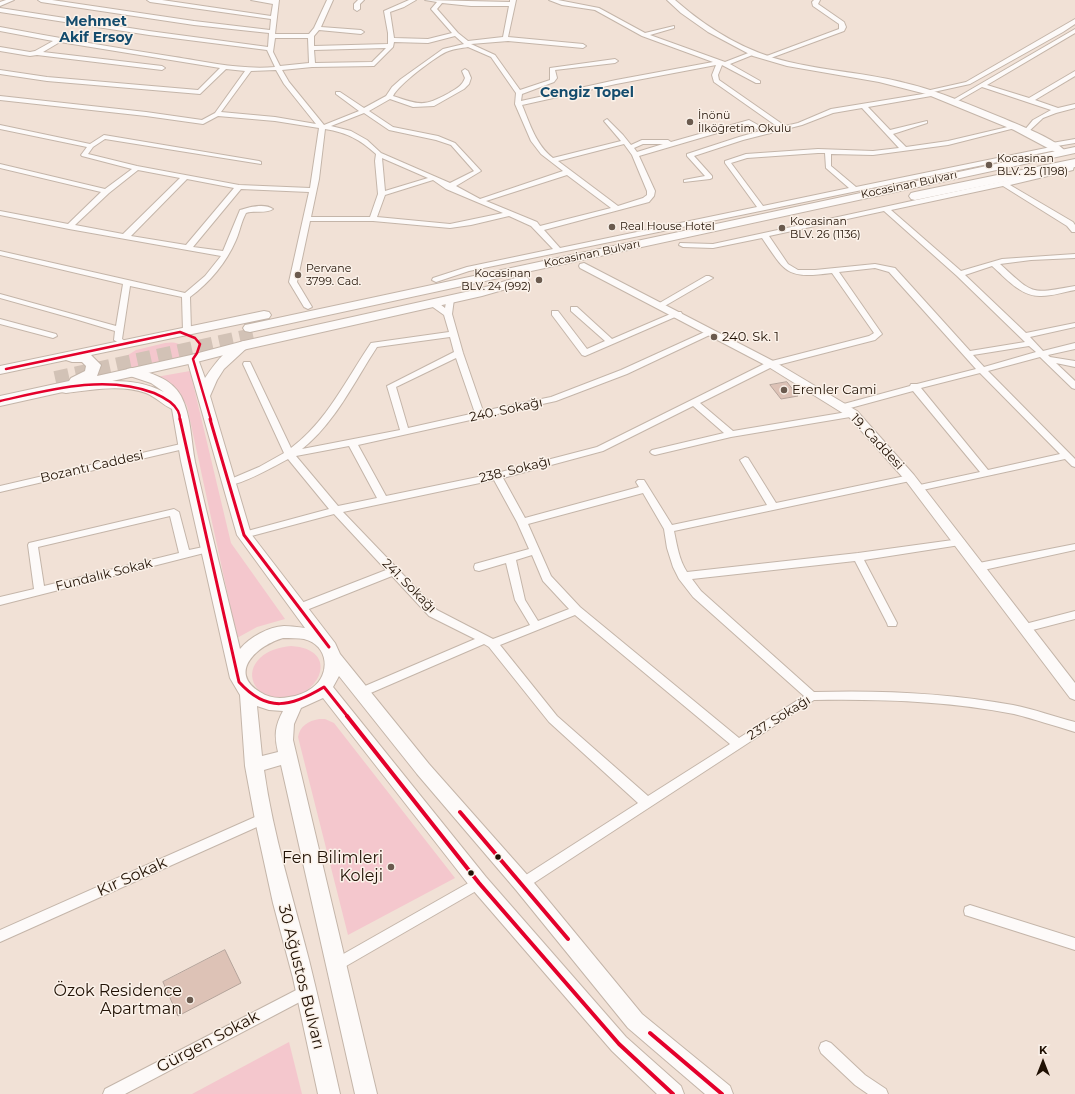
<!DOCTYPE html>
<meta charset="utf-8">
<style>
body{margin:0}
#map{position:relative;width:1075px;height:1094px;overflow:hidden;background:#f1e1d6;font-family:Montserrat,sans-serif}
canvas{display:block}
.north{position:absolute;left:1023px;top:1042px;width:40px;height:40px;-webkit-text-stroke:3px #fbf2ea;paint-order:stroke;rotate:0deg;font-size:11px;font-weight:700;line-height:16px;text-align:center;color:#211104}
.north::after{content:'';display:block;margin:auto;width:14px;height:18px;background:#211104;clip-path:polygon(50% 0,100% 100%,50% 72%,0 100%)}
</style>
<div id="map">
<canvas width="1075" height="1094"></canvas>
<div class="north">K</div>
</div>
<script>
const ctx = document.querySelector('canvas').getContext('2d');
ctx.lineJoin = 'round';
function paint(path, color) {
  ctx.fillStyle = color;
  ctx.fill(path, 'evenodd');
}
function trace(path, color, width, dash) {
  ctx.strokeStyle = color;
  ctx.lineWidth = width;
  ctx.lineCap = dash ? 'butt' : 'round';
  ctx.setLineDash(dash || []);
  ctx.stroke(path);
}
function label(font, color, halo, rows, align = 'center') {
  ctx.font = font + ' Montserrat,sans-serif';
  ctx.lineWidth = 3;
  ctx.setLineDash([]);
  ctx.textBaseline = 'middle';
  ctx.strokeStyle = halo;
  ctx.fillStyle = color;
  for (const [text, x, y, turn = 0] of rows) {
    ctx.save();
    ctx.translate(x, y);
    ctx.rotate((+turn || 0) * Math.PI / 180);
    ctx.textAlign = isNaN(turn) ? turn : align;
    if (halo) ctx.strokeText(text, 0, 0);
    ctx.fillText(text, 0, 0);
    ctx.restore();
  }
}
paint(new Path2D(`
 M165 343C172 342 180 342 185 349L184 354 180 359 130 369 125 365V357L136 350Z
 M190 371 231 543 285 619 257 627 237 638 187 406 177 390 156 377Z
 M291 646C344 649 318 704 275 698 254 695 244 673 260 658 268 650 280 647 291 646Z
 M319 719H325L334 723 455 878 348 935 298 737C300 726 308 721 319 719Z
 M289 1042 302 1094H192Z`), '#f4c7cd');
const building = new Path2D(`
 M787 382 798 396 781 399 770 385Z
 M225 950 241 983 178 1016 163 982Z`);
paint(building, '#ddc2b6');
trace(building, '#b4a39a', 1);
trace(new Path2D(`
 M55 378 253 335`), '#d2c2b6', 14, [14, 7]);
const street = new Path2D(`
 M6 0H14L0 6V2Z
 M38 0H52L194 21 270 30 271 19 150 2 147 0H162L271 16 273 4 251 0H279L275 34H309L314 28 327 0H333L321 27 361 30 364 32 361 34 319 30 314 36V46L388 44V33L384 11 409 0H416L404 7 390 12 394 38 428 39 452 33 431 9 437 2 425 0 510 2V0H516L508 37 583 44 586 46 583 48 508 41 471 44 495 55 520 90 550 80V68L615 59 618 61 615 63 555 70 557 78 554 82 522 94 521 101 616 80 713 62 642 36 595 10 562 5 549 0H558L599 8 645 33 674 26V28L650 35 725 62 751 52H755V54L730 64 760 81V83H756L722 65 718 75 719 80 785 126 798 123 831 109 935 92 937 93V95L868 107 890 130 927 121V123L893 134 906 147 948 141 1016 125 1019 127 948 145 873 155 831 154V166L856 187 1051 147 1049 145 1052 143 1075 139V143L1057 146 1059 148 1056 150 469 271 436 282 432 280 433 278 467 267 553 249 531 226 509 216 471 225 450 228 373 221H310L297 282 312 307 308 309 304 307 289 282 309 192 241 189 193 247 223 251 240 210C249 207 265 203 273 209 266 214 254 210 246 213 241 222 240 231 236 240 226 263 210 282 190 297L191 331 190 333H184L183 331 182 297 130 286 122 339 130 344 126 347 114 340 115 331 75 319 0 298V294L116 326 123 284 0 255V251L185 293 205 276 221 256 69 229 0 215V211L68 224 101 192 0 168V164L105 189 132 169 82 156 81 155 87 147 0 129V125L90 144 104 135 259 161 261 162V164L105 139 93 147 88 154 137 166 239 185 310 188 319 128 275 121 218 116 203 124 146 116 0 100V96L146 112 202 120 215 113 245 71 226 69 200 94 47 81 0 74V70L47 77 198 90 220 68 60 42 43 52 162 66 165 68 162 70 37 55 30 56 0 51V47L30 52 35 51 53 41 0 31V27C58 38 116 48 175 57 208 62 241 70 275 67L267 50 149 35 0 12V8L149 31 268 47 269 33 194 25 41 2ZM442 3 471 6H509L503 37 468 41 458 33 437 9ZM455 36 464 44 443 49 401 79 392 87 386 96 364 108 340 92H336V94L359 111 324 125 289 82 282 70 312 67 374 66 393 47 394 42 428 43ZM275 38H308L309 63 280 66 273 52ZM468 47 491 57 516 93 515 104 531 141 541 154 563 171 480 199 456 186 481 171 455 143 438 136 393 127 369 111 390 99 413 107 434 106 464 89 469 84 471 78 468 71 465 69 462 71 465 78C462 86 457 88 449 93 424 107 420 105 393 96 399 84 434 58 446 52 453 49 462 48 468 47ZM386 48 372 62 315 63 314 50ZM716 65 712 75 714 82 778 127 767 130 749 120 671 142 668 140H642L631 145 623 135 607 119 604 121 621 141 553 158C536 145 530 124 522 105L616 84ZM276 70 284 84 316 124 275 117 221 112 251 71ZM862 108 899 148 873 151 818 149 746 154 725 161V163L757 207 560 248 544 230 649 202 654 196 655 191 639 156 748 124 760 131 739 137 687 154V156L705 176 684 180V182L710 179 712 178V176L694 156 743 140 802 125 833 113ZM364 113 389 130 436 140 451 145 474 171 450 183 381 153 367 140 351 131 331 126ZM325 129C348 133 359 139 376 154L375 161 378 194 370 217H311L319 179ZM624 144 632 155 647 191V195L643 198 618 206 558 161ZM643 144H663L637 152 634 148ZM818 153H825L826 168 849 188 763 206 731 163 747 158ZM382 158 428 178 385 191ZM138 170 180 178 123 234 75 225 109 193ZM567 175 611 208 540 226 537 222 486 201ZM187 179 234 188 186 245 131 236ZM433 180 446 189 503 213 450 224 377 217 385 195Z
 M358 0H364L360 4V9L357 11 354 9V4Z
 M814 0H820L818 4 844 22 846 27 844 31 768 59H764V57L839 29V24L813 6 812 2Z
 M1075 19V24L1063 32 970 84 929 93 926 91 966 82Z
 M1075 29V33L987 85 1029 98 1075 71V76L1035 100 1058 108 1075 104V108L1056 113 1043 118 1026 134 1023 132 1033 120 1051 110 982 87 956 102 951 101Z
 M1075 162 1073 170 1010 185 1073 222 1075 225V232H1072L1067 226 1003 186 891 210 961 271 1002 259 1075 254V258L1031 260 1000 264C1034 295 1030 294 1075 286V290C1064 292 1053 296 1041 296 1021 297 1006 278 992 266L965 275 1026 333 1075 323V327L1030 337 1043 351 1075 343V349L1048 355 1050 357 1075 361V367L1056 363 1075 381V389L1072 388 1040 357 988 371 1075 459V467L1072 466 1065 459 918 491 915 490 913 488 915 486 980 472 913 391 843 410 839 407 840 405 910 386 911 384H917L976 369 889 272 875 268 839 272 882 334 875 340 774 366 700 403 733 431 853 411 856 412 857 414 856 416 731 437 655 455 652 454 650 452 652 450 724 433 693 406 603 451 503 478 525 518 639 487 636 482 638 480H644L672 525 767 505 740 460 745 457 748 458 776 503 910 475 913 476 915 478 910 481 674 531C677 545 679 560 687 572L858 553 960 539 964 540 965 542 960 545 864 560 897 623 896 626H888L887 623 855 561 692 579 701 591 814 692C881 690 947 693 1013 705 1034 709 1055 717 1075 722V732C1055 726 1034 719 1014 714 948 701 881 699 814 700L523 890 518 888 517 884 518 880 638 803 549 722 489 647 484 644 366 695 362 696 358 695 356 692 358 689 475 639 429 616 392 576 304 611H296L295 608 296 605 386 570 334 514 244 538 239 535 240 533 329 509 288 459C277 465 236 488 226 485L224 483 226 481 259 467 284 453 243 364 244 362H250L251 364 291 448C327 421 346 380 371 343L449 332 444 315 430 305V301H436L445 308 447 297H453L454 299 452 314 463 353 483 411 551 397 621 370 709 330H712L716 332 627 374 556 401 358 445 386 496 497 473 597 447 768 362 869 336 874 333 832 273C786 279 786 273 762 238L713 248 683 247 679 245 680 243 713 244 1069 167ZM884 211 957 276 1025 342 970 351 895 268 875 264 815 270H798L788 264 769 236ZM450 337 454 352 387 386 400 430 302 449C335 423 354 382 377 347ZM1029 346 1036 352 984 367 973 355ZM456 358 475 413 408 428 396 387ZM980 373 1060 454 988 470 921 388ZM349 446 377 498 338 506 296 456ZM494 480 517 522 529 549 475 564 474 567 475 570 479 571 506 563 515 600 530 625 493 639 437 610 343 512ZM643 493 664 529 667 548 673 567 679 579 693 597 804 696 739 738 580 607 551 576 528 524ZM532 555 543 581 569 609 538 621 525 600 516 560ZM575 615 730 744 648 796 557 716 500 645Z
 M706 276H709L713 278 663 307H660L656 305Z
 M571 307H577L612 339 675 312H681L682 314 585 356 582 355 552 315V311H558L587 349 605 341 571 311Z
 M0 319 56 334 57 336 53 338 0 324Z
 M185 443 188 444 190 446 188 448 0 492V486Z
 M174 509 179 512 189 550 208 546 212 547 213 549 212 551 0 605V597L34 589 28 545 29 543ZM170 516 179 553 44 586 38 547Z
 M1075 544V550L979 571 975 570 974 567 975 564 979 563Z
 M1075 611V619L1025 632 1021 631 1020 628 1021 625 1025 624Z
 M264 813 268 814 270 818 268 822 0 942V930Z
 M479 877 483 879 485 883 483 887 341 969 336 971 331 969 329 965 331 961Z
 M970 905 1075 938V950L965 915 964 911 965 907Z
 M306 985 311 986 313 991 311 996 125 1094H103L105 1089Z
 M826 1041 831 1043 865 1075 886 1089 888 1094H868L855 1085 821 1053 819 1048 821 1043Z`);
const secondary = new Path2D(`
 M667 0H675C708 29 746 52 789 62 827 71 867 73 905 83 940 91 972 106 1005 119 1021 126 1056 139 1066 152L1065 154H1059L1014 130 926 94 879 82 787 66 753 56 708 32 681 13Z
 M584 263 775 362 857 411 914 475 1075 683V700L1070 698 906 481 849 417 767 366 580 268 579 266 580 264Z`);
const primary = new Path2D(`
 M244 341 248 342 250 345 224 369 217 380 210 396 251 534 335 643 340 654 429 764 530 878 642 1014 730 1086 733 1094H705L628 1028 516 890 417 774 339 676 333 687 486 877 626 1037 681 1086 684 1094H657L612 1051 472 889 323 698 301 708 294 724 293 740 377 1094H355L281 765 264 770C273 835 293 897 309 960 320 1005 330 1049 340 1094H318L293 978 273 903 256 825 245 766 240 695 230 678 181 461 172 409C163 405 156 397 146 393 121 384 91 390 66 393L61 392 59 389 61 386 66 385C99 381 133 376 164 392L151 383 127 375 126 372 127 369 132 368C151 373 171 378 181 396 191 415 191 441 195 462 209 524 225 587 240 649 250 637 268 627 284 626 291 626 298 627 305 628L237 535 187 359 189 356H197L205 378C214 365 228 345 244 341ZM283 638C290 638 298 638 304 639 329 645 331 675 312 688 305 693 297 696 289 697 279 699 269 698 260 692 227 672 258 645 283 638ZM257 706 269 710 283 711C275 726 274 735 278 752L262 756Z`);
const highway = new Path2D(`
 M1075 147V153L250 332 245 331 243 328 245 325 250 324Z
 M1075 159V167L915 200 911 199 909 196 911 193 915 192Z
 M522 276 527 277 529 280 527 283 482 296 247 349 193 363 0 406V396L69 381 71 378 85 371 86 366 82 362H72L66 360 0 374V366L264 311 269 312 271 315 269 318 264 319 91 355 101 365 97 376 191 355 244 341 479 289Z`);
trace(street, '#c4b5a9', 2);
trace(secondary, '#c4b5a9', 2);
trace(primary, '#c4b5a9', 2);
trace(highway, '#c4b5a9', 2);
paint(street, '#fdfaf9');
paint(secondary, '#fdfaf9');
paint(primary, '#fdfaf9');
paint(highway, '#fdfaf9');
trace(new Path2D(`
 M6 369 180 332 195 338 200 344 197 353 193 359 211 420
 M0 401C49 390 105 374 154 393 161 396 174 403 178 411 179 413 180 417 180 420`), '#e4002b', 2.5);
trace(new Path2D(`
 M180 419 239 682C267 713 291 707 324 687L348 717
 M210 419 244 535 329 647`), '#e4002b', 3);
trace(new Path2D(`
 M347 716 479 883 619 1044 673 1094
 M460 812 568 939
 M650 1033 722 1094`), '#e4002b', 4);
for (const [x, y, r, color] of [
 [690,122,4,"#6a5a4e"],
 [989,165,4,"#6a5a4e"],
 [612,227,4,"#6a5a4e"],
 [782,228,4,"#6a5a4e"],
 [298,275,4,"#6a5a4e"],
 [539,280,4,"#6a5a4e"],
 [714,337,4,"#6a5a4e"],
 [784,390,4,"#6a5a4e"],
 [498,857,3.5,"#211104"],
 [391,867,4,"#6a5a4e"],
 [471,873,3.5,"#211104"],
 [190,1000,4,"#6a5a4e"]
]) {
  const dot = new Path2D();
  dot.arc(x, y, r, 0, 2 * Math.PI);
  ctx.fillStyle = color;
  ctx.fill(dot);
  trace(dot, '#fbf2ea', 1.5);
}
label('11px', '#211104', '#fbf2ea', [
 ["İnönü",698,116],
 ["İlköğretim Okulu",698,129],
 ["Kocasinan",997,159],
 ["BLV. 25 (1198)",997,172],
 ["Kocasinan",790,222],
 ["BLV. 26 (1136)",790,235],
 ["Real House Hotel",620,227],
 ["Pervane",306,269],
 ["3799. Cad.",306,282],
 ["Kocasinan",531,274,"right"],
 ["BLV. 24 (992)",531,287,"right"]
], 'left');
label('11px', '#211104', '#fbf2ea', [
 ["Kocasinan Bulvarı",909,185,-12],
 ["Kocasinan Bulvarı",592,254,-12]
]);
label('13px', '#211104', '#fbf2ea', [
 ["240. Sk. 1",722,337],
 ["Erenler Cami",792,390]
], 'left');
label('13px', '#211104', '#fbf2ea', [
 ["240. Sokağı",506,410,-12],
 ["19. Caddesi",877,442,47],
 ["Bozantı Caddesi",92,467,-13],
 ["238. Sokağı",515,470,-14],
 ["Fundalık Sokak",104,575,-14],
 ["241. Sokağı",409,586,45],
 ["237. Sokağı",779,718,-32]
]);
label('bold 14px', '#144c6d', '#fbf2ea', [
 ["Mehmet",96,22],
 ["Akif Ersoy",96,38],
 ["Cengiz Topel",587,93]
]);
label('16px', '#211104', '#fbf2ea', [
 ["Fen Bilimleri",383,858],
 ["Koleji",383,876],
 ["Özok Residence",182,991],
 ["Apartman",182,1009]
], 'right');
label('16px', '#211104', '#fbf2ea', [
 ["Kır Sokak",132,877,-24],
 ["30 Ağustos Bulvarı",301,977,76],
 ["Gürgen Sokak",208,1042,-28]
]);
</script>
